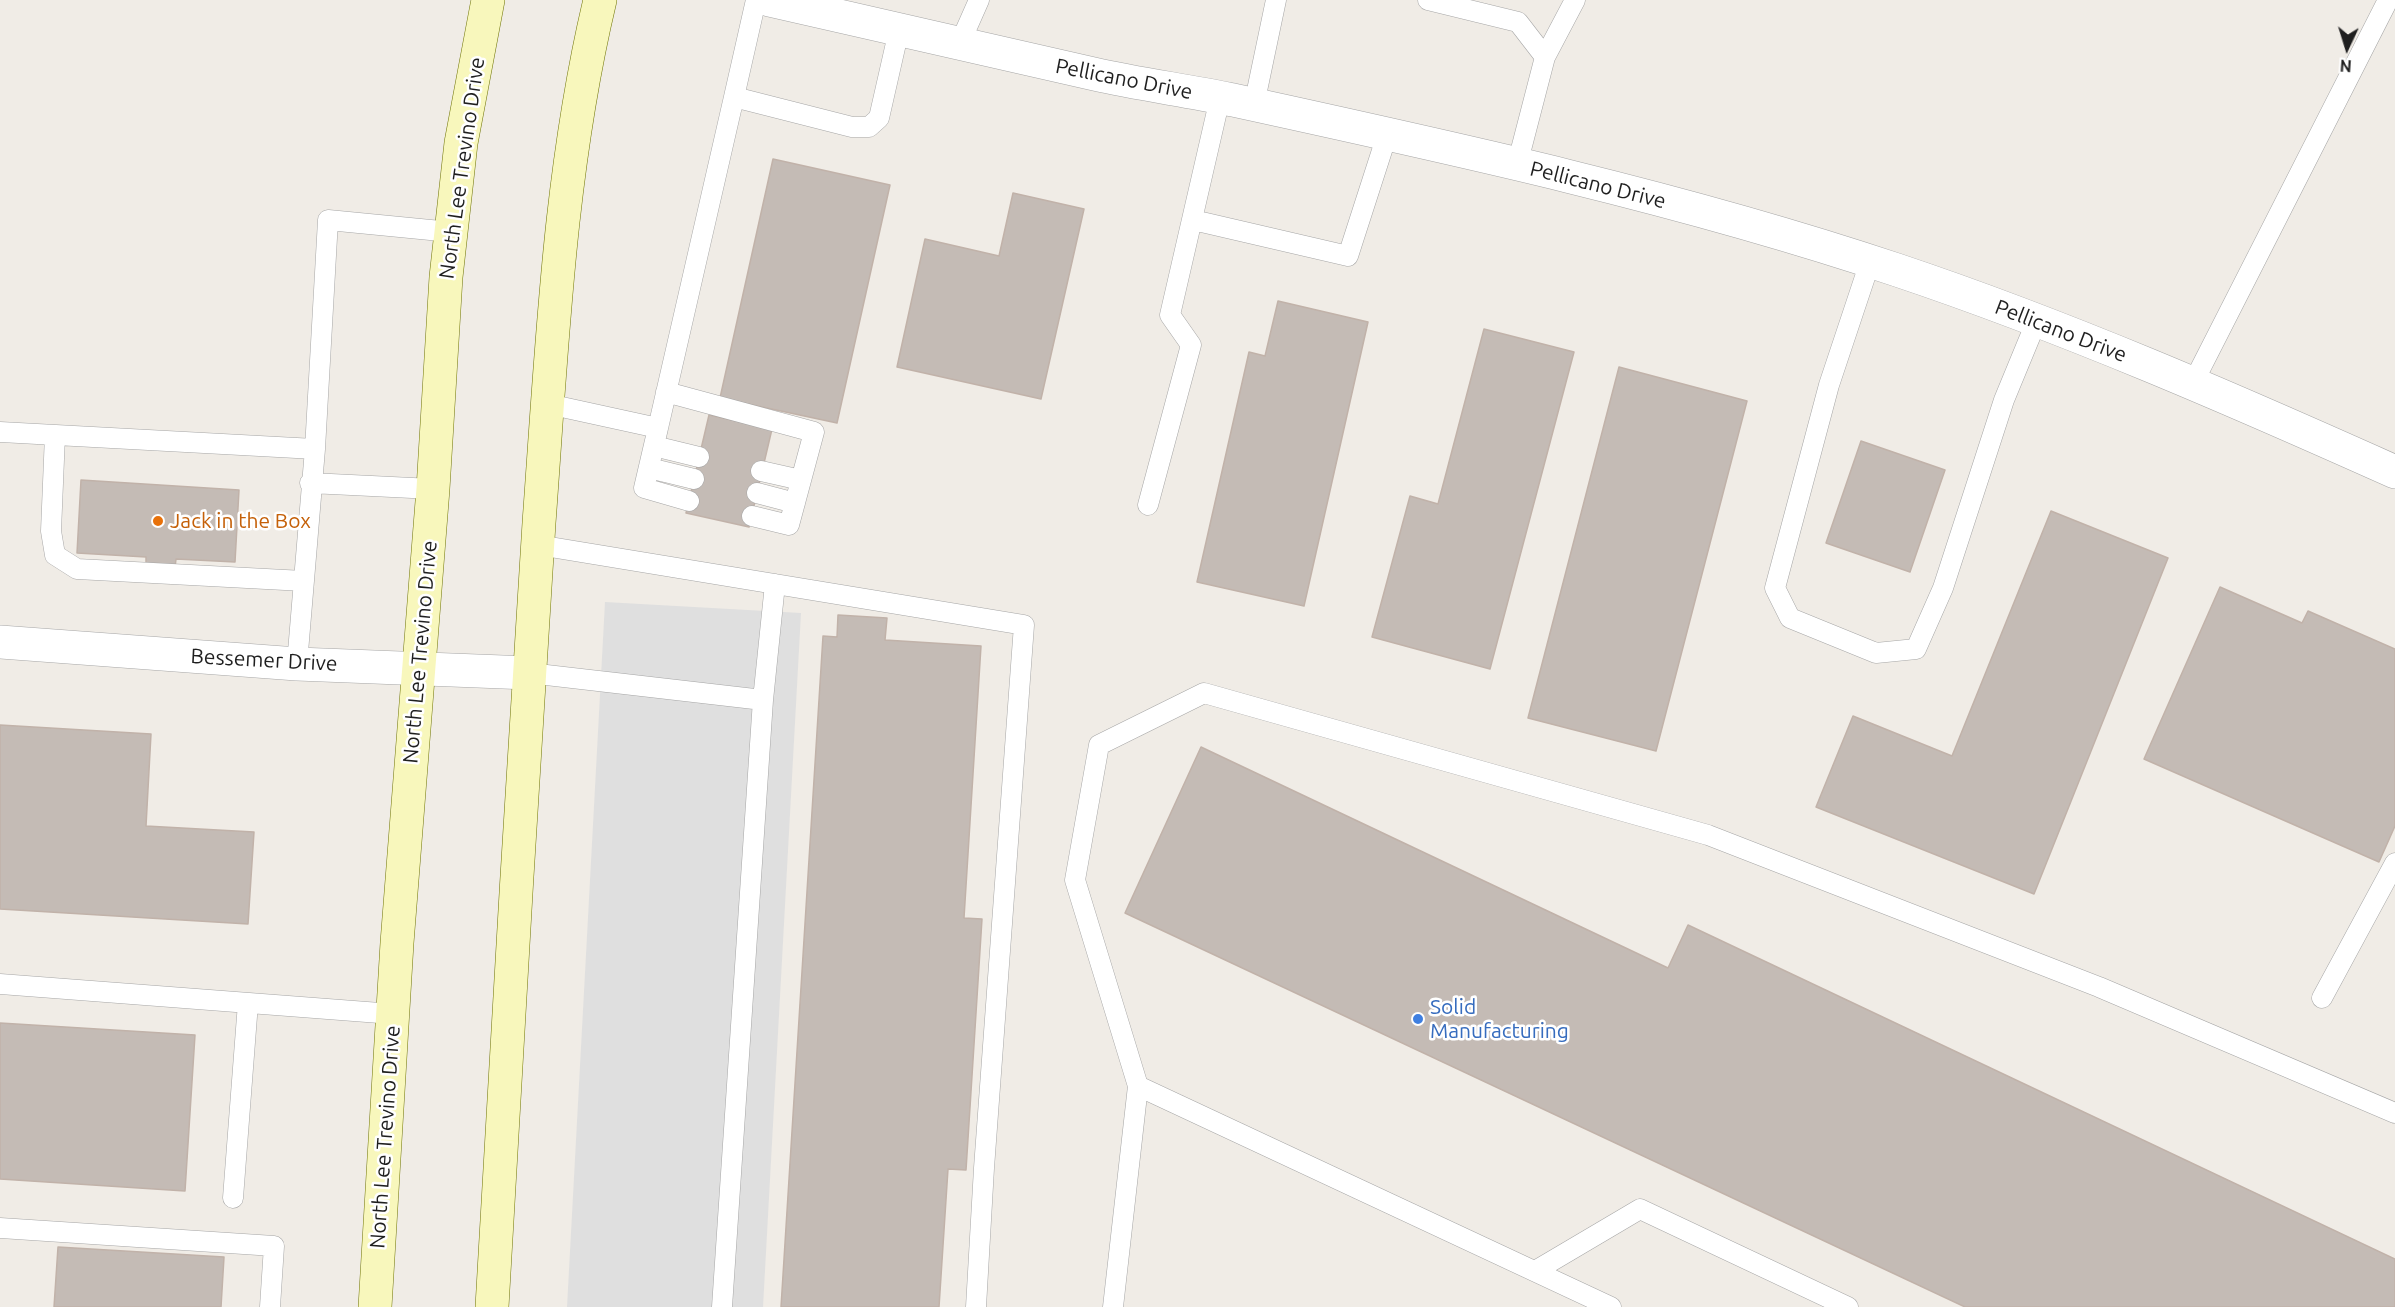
<!DOCTYPE html>
<style>
body{margin:0}
#map{position:relative;width:2395px;height:1307px;overflow:hidden;background:#f0ece6;font-family:Ubuntu,sans-serif}
canvas{display:block}
.north{position:absolute;left:2317px;top:18px;width:60px;height:60px;-webkit-text-stroke:4px #fff;paint-order:stroke;rotate:184deg;font-size:16px;font-weight:700;line-height:24px;text-align:center;color:#1f1f1f}
.north::after{content:'';display:block;margin:auto;width:21px;height:27px;background:#1f1f1f;clip-path:polygon(50% 0,100% 100%,50% 72%,0 100%)}
</style>
<div id="map">
<canvas width="2395" height="1307"></canvas>
<div class="north">N</div>
</div>
<script>
const ctx = document.querySelector('canvas').getContext('2d');
ctx.lineJoin = 'round';
function paint(path, color) {
  ctx.fillStyle = color;
  ctx.fill(path, 'evenodd');
}
function trace(path, color, width, dash) {
  ctx.strokeStyle = color;
  ctx.lineWidth = width;
  ctx.lineCap = dash ? 'butt' : 'round';
  ctx.setLineDash(dash || []);
  ctx.stroke(path);
}
function label(font, color, halo, rows, align = 'center') {
  ctx.font = font + ' Ubuntu,sans-serif';
  ctx.lineWidth = 5;
  ctx.setLineDash([]);
  ctx.textBaseline = 'middle';
  ctx.strokeStyle = halo;
  ctx.fillStyle = color;
  for (const [text, x, y, turn = 0] of rows) {
    ctx.save();
    ctx.translate(x, y);
    ctx.rotate((+turn || 0) * Math.PI / 180);
    ctx.textAlign = isNaN(turn) ? turn : align;
    if (halo) ctx.strokeText(text, 0, 0);
    ctx.fillText(text, 0, 0);
    ctx.restore();
  }
}
paint(new Path2D(`
 M605 602 801 613 763 1307H567Z`), '#dfdfdf');
const building = new Path2D(`
 M773 159 890 185 837 423 720 398Z
 M1013 193 1084 209 1041 399 897 367 925 239 999 256Z
 M1278 301 1368 322 1304 606 1197 582 1249 352 1265 356Z
 M1484 329 1574 352 1490 669 1372 637 1410 496 1438 504Z
 M1619 367 1747 401 1656 751 1528 718Z
 M709 415 772 429 749 527 686 513Z
 M1861 441 1945 470 1910 572 1826 543Z
 M81 480 239 490 235 562 176 559 175 568 146 566V557L77 553Z
 M2051 511 2168 558 2034 894 1816 807 1853 716 1952 756Z
 M2220 587 2302 623 2308 611 2395 649V826L2379 862 2144 759Z
 M838 615 887 618 885 640 981 646 964 918 982 919 966 1170 948 1169 939 1307H781L823 636 837 637Z
 M0 725 151 734 146 826 254 832 248 924 0 909Z
 M1201 747 1668 968 1688 925 2395 1259V1307H1965L1125 913Z
 M0 1023 195 1035 185 1191 0 1179Z
 M58 1247 224 1257 221 1307H54Z`);
paint(building, '#c4bbb5');
trace(building, '#c1b2a9', 1.5);
const service = new Path2D(`
 M756 0 734 97 852 127H869L879 118 899 30
 M1428 0 1518 22 1545 57 1517 165
 M960 43 979 0
 M1545 57 1575 0
 M1254 105 1276 0
 M1193 220 1348 256 1387 135
 M1870 262 1829 385 1775 588 1790 618 1876 653 1916 649 1943 588 2004 400 2037 320
 M2193 383 2388 0
 M666 392 814 432 789 525 752 516
 M548 404 658 428 734 97
 M658 428 644 488 689 501
 M0 432 315 449 297 664
 M55 435 51 531 55 555 77 569 304 581
 M654 446 699 457
 M315 449 328 220 451 232
 M649 468 694 479
 M761 471 801 480
 M310 483 433 489
 M757 493 795 503
 M1148 505 1191 345 1170 315 1220 98
 M538 545 1024 625 984 1168 976 1307
 M529 673 763 700 722 1307
 M763 700 775 584
 M0 984 393 1014
 M2322 998 2395 863
 M1138 1086 1611 1307
 M233 1198 248 1003
 M0 1228 274 1246 270 1307
 M1535 1271 1640 1209 1848 1307
 M1113 1307 1138 1086 1075 880 1099 745 1204 693 1708 835 2099 987 2395 1113`);
const tertiary = new Path2D(`
 M769 0C878 24 985 50 1094 74 1138 84 1184 90 1228 99 1453 148 1679 197 1897 270 2067 327 2232 399 2395 472
 M0 642 297 664 529 673`);
const secondary = new Path2D(`
 M375 1307 397 943 433 489 446 277 461 143 488 0
 M492 1307C508 1046 521 784 539 523 552 348 559 172 600 0`);
trace(service, '#a6a6a6', 21);
trace(tertiary, '#a6a6a6', 34);
trace(secondary, '#707508', 34);
trace(service, '#fff', 20);
trace(tertiary, '#fff', 33);
trace(secondary, '#f8f7bc', 33);
for (const [x, y, r, color] of [
 [158,521,6,"#e8710a"],
 [1418,1019,6,"#3f7fe0"]
]) {
  const dot = new Path2D();
  dot.arc(x, y, r, 0, 2 * Math.PI);
  ctx.fillStyle = color;
  ctx.fill(dot);
  trace(dot, '#fff', 2);
}
label('21px', '#1f1f1f', '#fff', [
 ["Pellicano Drive",1124,79,11],
 ["North Lee Trevino Drive",462,168,-82],
 ["Pellicano Drive",1598,185,14],
 ["Pellicano Drive",2061,331,21],
 ["North Lee Trevino Drive",420,652,-85],
 ["Bessemer Drive",264,660,3],
 ["North Lee Trevino Drive",385,1137,-86]
]);
label('21px', '#c56008', '#fff', [
 ["Jack in the Box",170,521]
], 'left');
label('21px', '#366cbe', '#fff', [
 ["Solid",1430,1007],
 ["Manufacturing",1430,1031]
], 'left');
</script>
